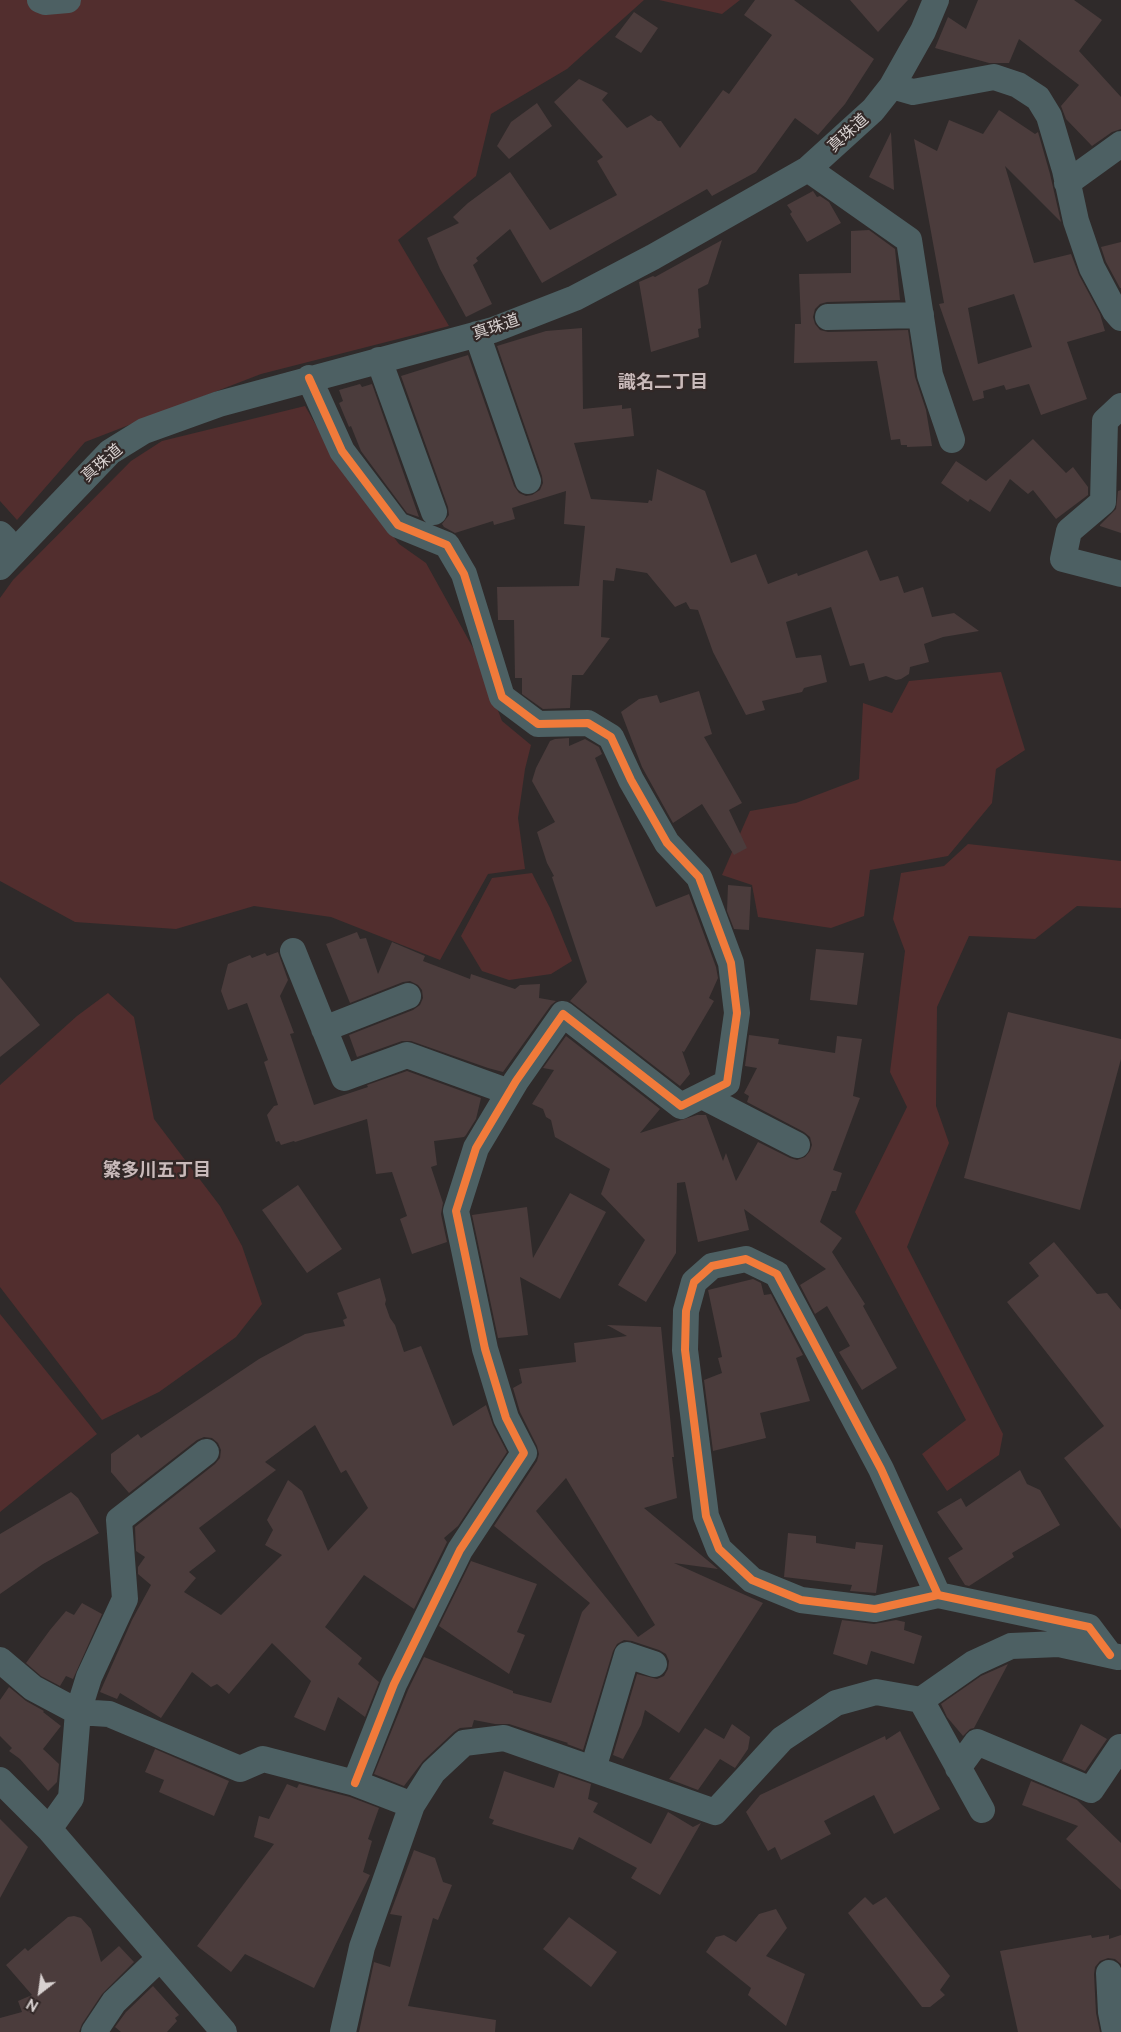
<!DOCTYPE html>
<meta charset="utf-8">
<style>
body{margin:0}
#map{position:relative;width:1121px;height:2032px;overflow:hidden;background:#2f2a2a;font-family:Raleway,sans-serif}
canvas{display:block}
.north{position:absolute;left:15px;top:1967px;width:50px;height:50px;-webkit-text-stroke:4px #322827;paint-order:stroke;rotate:210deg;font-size:14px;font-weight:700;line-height:20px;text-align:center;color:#d8d1d0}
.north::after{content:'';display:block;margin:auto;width:18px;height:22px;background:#d8d1d0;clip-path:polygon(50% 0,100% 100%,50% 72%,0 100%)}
</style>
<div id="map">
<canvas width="1121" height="2032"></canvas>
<div class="north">N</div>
</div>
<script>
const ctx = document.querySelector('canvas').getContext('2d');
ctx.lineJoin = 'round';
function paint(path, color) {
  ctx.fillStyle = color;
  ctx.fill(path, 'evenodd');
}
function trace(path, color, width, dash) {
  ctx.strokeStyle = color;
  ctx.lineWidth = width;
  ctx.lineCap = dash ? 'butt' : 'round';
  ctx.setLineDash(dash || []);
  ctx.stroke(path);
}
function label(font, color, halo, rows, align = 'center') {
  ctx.font = font + ' Raleway,"Noto Sans JP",sans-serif';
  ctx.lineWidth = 4.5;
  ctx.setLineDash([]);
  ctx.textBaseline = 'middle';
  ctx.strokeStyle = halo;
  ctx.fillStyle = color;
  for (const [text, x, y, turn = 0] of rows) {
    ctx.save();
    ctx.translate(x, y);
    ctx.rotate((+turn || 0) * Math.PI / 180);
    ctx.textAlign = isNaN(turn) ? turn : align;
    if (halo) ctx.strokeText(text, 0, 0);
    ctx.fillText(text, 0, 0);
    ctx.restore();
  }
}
paint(new Path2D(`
 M0 0H644L567 69 491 114 476 176 398 240 449 326 261 374 85 442 17 520 0 501Z
 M659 0H740L722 14Z
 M305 406 340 467 399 544 426 563 477 655 502 721 531 745 525 769 518 818 525 869 488 874 440 960 331 917 254 906 176 929 75 922 0 881V598L13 580 131 461 162 441Z
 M1001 672 1025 750 996 769 992 803 948 856 870 870 864 916 831 928 758 917 752 885 722 875 750 811 796 803 859 779 863 703 892 713 909 681Z
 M968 844 1121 861V908L1077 906 1035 939 969 936 937 1007 936 1106 949 1143 907 1247 1003 1434 999 1455 947 1491 922 1454 966 1420 855 1212 907 1107 890 1072 905 951 893 919 901 873 944 866Z
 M532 873 550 908 572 961 551 974 509 980 482 971 461 936 492 878Z
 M108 993 134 1017 154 1119 220 1206 242 1246 262 1304 236 1337 159 1392 102 1420 0 1287V1085L77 1016Z
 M0 1314 97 1434 0 1512Z`), '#522e2e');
paint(new Path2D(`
 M755 0H794L874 59 845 104 818 135 795 118 756 172 712 196 707 189 542 283 510 229 476 258 478 261 473 265 492 304 466 317 440 269 427 238 459 223 453 217 468 203 510 172 550 230 617 195 597 161 603 157 554 102 579 79 608 93 602 100 627 128 651 115 658 121H661L680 148 723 90 729 94 772 35 744 15Z
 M850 0H908L878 32Z
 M978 0H1074L1102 20 1079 51 1121 97V129L1112 132 1092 146 1066 119 1061 106 1079 85 1019 39 1009 63H989L935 48 948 17 966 29Z
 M634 12 658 28 641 53 615 37Z
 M537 103 552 126 509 159 497 146 511 122Z
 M999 110 1035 134 1038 132 1050 174 1061 222 1005 166 1034 263 1071 254 1079 275 1100 314 1105 331 1067 342 1087 399 1041 415 1029 384 1006 390 1004 385 983 391 984 398 973 401 939 304 944 303 914 139 937 151 949 120 983 134ZM1014 294 1032 347 978 364 968 308Z
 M891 132 894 190 869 177Z
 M813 191 817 197 820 196 829 202 841 223 807 242 790 214 792 212 787 205Z
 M869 230 895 249 900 300 827 302 820 304 815 309 813 317 815 324 820 330 828 332 908 330 915 377 926 410 932 446 907 447V445H901L900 439 891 440 877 361 794 363 795 324H801L799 274 851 273V231Z
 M722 240 708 284 698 289 701 328 698 329 699 337 651 352 639 282 653 276 655 277Z
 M1121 242V288H1120L1106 262 1101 247Z
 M582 328 583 409 622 405V409L631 408 634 436 574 443 591 499 648 503 649 500 652 501 657 469 705 491 731 563 756 554 768 584 797 573 798 576 867 550 880 581 898 576 904 593 923 587 932 617 954 613 979 631 943 637 924 644 929 662 910 667 909 674 901 679 896 680 886 676 869 681 864 663 850 666 831 607 786 622 796 658 821 655 827 682 804 688 802 692 762 701 765 710 746 715 713 652 698 610 690 609 686 602 675 607 647 573 616 568 614 581 603 580 601 637 610 638 583 675H572L570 708 543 709 522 694V678H515L514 620H498L497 587 579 586 585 526 564 524 566 491 512 508 515 519 494 525 493 521 455 533 444 527 442 524 449 515 448 507 401 376 468 355 514 486 519 493 526 496 532 495 540 490 543 483 542 476 497 346 546 331Z
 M360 384 362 387 372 384 419 517 407 513 361 451 351 426 349 427 339 403 343 401 339 390Z
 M1033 439 1066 473 1073 467 1088 487V495L1056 519 1033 490 1028 494 1010 479 990 512 970 499 968 502 941 483 956 461 986 481Z
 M1121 490V533L1100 526V525L1116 509 1118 491Z
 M699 691 712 734 704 737 742 803 729 810 747 848 734 855 702 804 673 823 642 767 621 712 639 699 657 695 660 703Z
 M569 738V746L585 739 599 747 602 754 595 758 656 907 689 894 716 967 718 978 709 998 714 1001 684 1052 682 1051 690 1074 680 1086 570 1001 587 982 552 877 554 876 547 863 537 832 555 822 532 781 536 768 550 741 555 739Z
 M728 885 751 887 749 930 734 929 727 911Z
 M357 932 360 939 366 938 378 974 392 942 425 956 423 961 470 979 471 974 515 989 520 985 540 984 539 998 556 1001 551 1005 503 1072 488 1068 411 1041H402L357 1057 349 1035 413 1010 420 1005 423 998 422 990 418 985 410 981 403 982 350 1003 326 944Z
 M816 949 864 953 857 1005 810 1000Z
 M278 952 288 980 280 996 294 1033 290 1034 314 1105 368 1087 367 1085 407 1071 481 1098 476 1119 466 1135 464 1137 434 1141 437 1165 431 1167 443 1203 441 1214 447 1242 412 1254 400 1219 407 1216 392 1172 376 1174 367 1119 295 1142 294 1141 281 1145 279 1141 276 1142 267 1115 274 1106 278 1105 264 1062 268 1060 247 1003 228 1010 221 991 228 964 250 955 252 958 265 953 267 956Z
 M0 977 40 1025 0 1057Z
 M1008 1012 1121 1039V1059L1080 1210 964 1178Z
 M749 1035 779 1039 778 1044 835 1053 837 1036 862 1039 853 1096 860 1098 833 1170 842 1173 836 1191H832L820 1222 842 1238 832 1252 865 1304 863 1306 897 1368 862 1390 839 1352 850 1346 827 1306 815 1314 800 1285 826 1269 744 1209 749 1230 698 1242 685 1182 677 1183 676 1253 646 1302 618 1285 645 1240 601 1194 610 1169 555 1137 551 1120 546 1117 543 1109 532 1104 554 1070 543 1068 566 1036 660 1109 640 1133 697 1115H706L723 1161 726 1153 736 1181 758 1142 790 1158 797 1160 805 1157 810 1151 812 1145 810 1137 804 1132 747 1102 749 1096 744 1093 757 1068 745 1066Z
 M298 1185 342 1249 307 1273 262 1210Z
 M570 1193 606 1212 560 1299 520 1277 528 1335 498 1338 472 1215 527 1207 533 1258Z
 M1054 1242 1097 1294 1107 1293 1121 1310V1529L1064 1458 1104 1426 1007 1302 1039 1276 1029 1263Z
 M380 1278 386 1300 385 1304 390 1318 395 1325 404 1352 421 1346 453 1426 486 1405 493 1425 507 1452 458 1526 444 1538 447 1542 414 1609 364 1575 325 1627 362 1658 358 1664 379 1682 365 1717 338 1697 325 1731 294 1717 311 1681 272 1643 229 1694 217 1684 211 1687 192 1672 161 1718 120 1693 117 1699 100 1692 132 1620 151 1585 138 1574V1567L145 1557 136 1551 135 1527 215 1464 220 1458 221 1450 218 1443 212 1438 204 1437 197 1440 129 1493 111 1472V1454L138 1434 141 1438 259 1359 305 1334 345 1326 343 1320 347 1318 337 1293ZM315 1425 341 1473 346 1470 368 1508 328 1551 302 1491 288 1480 267 1520 273 1530 265 1545 282 1555 221 1615 184 1592 196 1578 189 1572 216 1551 199 1528 276 1470 265 1462Z
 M753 1279 761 1283 764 1295 771 1294 803 1355 796 1358 810 1401 760 1413 766 1438 713 1451 704 1380 722 1373 718 1358 722 1357 708 1290Z
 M607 1325 661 1327 674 1457H672L677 1498 644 1508 718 1569 674 1563 763 1603 679 1733 645 1710 641 1725 623 1759 613 1755 637 1674 657 1679 664 1676 668 1669 669 1661 666 1654 659 1650 632 1641 624 1640 617 1644 613 1651 583 1750 567 1744 568 1743 509 1724H495L474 1720 472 1727 460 1728 454 1732 423 1761 404 1786 374 1774 408 1690 424 1657 513 1691V1693L551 1703 582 1612 590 1603 494 1526 537 1461 539 1454 537 1446 520 1412 513 1388 522 1383 519 1369 576 1362 574 1343 627 1336ZM566 1478 655 1625 638 1637 536 1511Z
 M1020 1470 1027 1484 1040 1490 1060 1525 1012 1553 1014 1557 969 1586 965 1585 948 1558 963 1549 937 1512 961 1498 966 1507Z
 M71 1492 78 1498 99 1533 43 1564 0 1594V1534Z
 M788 1533 816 1536V1543L855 1549 856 1542 883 1545 876 1593 850 1591 852 1585 784 1577Z
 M471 1561 537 1584 517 1632 525 1635 509 1674 439 1626Z
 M82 1603 102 1614 73 1679 66 1676 60 1686 41 1676 26 1663 50 1630 66 1611 74 1615Z
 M842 1620 874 1624 896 1620 905 1622 904 1630 922 1636 914 1664 871 1651 867 1665 833 1654Z
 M1008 1664 974 1728 970 1729 963 1736 947 1717 941 1704 981 1676Z
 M9 1687 26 1701 44 1711 43 1712 61 1726 43 1749 59 1764 57 1782 48 1791 20 1759 9 1751 12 1748 0 1736V1700Z
 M732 1724 750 1737 748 1749 735 1768 720 1759 698 1790 669 1779 705 1728 724 1739Z
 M1081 1724 1107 1739 1085 1771 1062 1761Z
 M900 1731 940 1809 894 1834 874 1795 824 1821 831 1834 781 1860 775 1847 768 1851 746 1812 760 1795 885 1736 886 1740Z
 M155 1749 229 1781 214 1816 159 1792 164 1780 145 1772Z
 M504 1771 554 1788 559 1773 591 1784 588 1799 598 1803 593 1812 651 1844 668 1812 693 1827 701 1823 660 1895 631 1878 637 1868 579 1837 573 1850 492 1824 494 1820 489 1818Z
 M1031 1781 1077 1800 1121 1843V1890L1066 1839 1078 1826 1022 1805Z
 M287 1784 297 1788 299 1784 350 1797 379 1808 368 1839 372 1841 363 1872 370 1875 314 1988 245 1954 231 1972 197 1946 274 1844 254 1837 259 1816 269 1819Z
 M0 1819 28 1847 0 1898Z
 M414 1850 435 1858 443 1882 452 1885 438 1920 433 1918 408 2006 496 2020 495 2032H359L374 1962 390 1967 402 1916 390 1914Z
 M865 1897 873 1905 886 1897 950 1976 940 1990 945 1995 930 2007H922L848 1913Z
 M776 1909 787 1928 766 1956 805 1974 786 2026 748 1995 751 1988 706 1952 716 1937 724 1935 736 1942 759 1914Z
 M74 1916 81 1918 91 1929 101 1962 119 1946 134 1962 102 1994 82 2024 79 2032H0V2018L22 2012 18 2001 32 1995 6 1965 25 1948 28 1951 68 1917Z
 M569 1917 617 1952 591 1987 543 1949Z
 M1091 1935 1092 1938 1109 1935V1939L1121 1935V1964L1115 1959 1108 1958 1100 1961 1095 1967 1094 1974 1096 2013 1100 2032H1018L1000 1951Z
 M153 1986 179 2015 175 2018 177 2021 167 2032H121L115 2027 126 2012Z`), '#4b3c3c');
trace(new Path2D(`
 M40 0 45 2 68 0
 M892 86 913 92 994 77 1018 85 1038 98 1049 116 1065 170 1076 221 1092 268 1115 311 1121 318
 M808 169 909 240 930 375 952 440
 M1067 183 1121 144
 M828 317 921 315
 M477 334 528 481
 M379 360 434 512
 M309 378 342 451 398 525 447 545 464 574 502 697 538 724 588 723 611 737 631 780 667 843 699 877 731 963 737 1013 727 1083 681 1106 563 1014 516 1081 476 1148 456 1211 485 1349 506 1418 524 1453 460 1550 394 1684 355 1783
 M1121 406 1105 421 1103 502 1069 531 1063 559 1121 574
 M0 534 5 539V560
 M0 567 110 452 144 431 219 404 493 330 575 298 653 257 808 169 873 110 892 86 923 31 936 0
 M293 951 344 1078 407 1055 509 1092
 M324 1029 408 996
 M702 1096 797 1145
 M938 1595 881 1469 777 1274 746 1259 712 1266 694 1282 686 1311 685 1350 706 1516 719 1549 752 1580 801 1600 875 1609 938 1595 1089 1627 1110 1655
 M0 1660 33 1688 78 1712 89 1677 125 1599 119 1520 206 1452
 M921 1700 982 1810
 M958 1768 977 1742 1091 1790 1120 1747 1121 1748
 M593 1769 627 1655 654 1664
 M0 1780 49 1829 224 2032
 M49 1829 71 1798 78 1712 109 1714 240 1769 263 1759 355 1783 412 1805
 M1109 1973 1111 2012 1115 2032
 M94 2032 114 2002 160 1958
 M343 2032 362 1947 412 1805 433 1772 464 1743 504 1738 715 1812 782 1739 836 1703 876 1692 921 1700 974 1663 1011 1646 1059 1644 1118 1657`), '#4d6063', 26);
trace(new Path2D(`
 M309 378 342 451 398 525 447 545 464 574 502 697 538 724 588 723 611 737 631 780 667 843 699 877 731 963 737 1013 727 1083 681 1106 563 1014 516 1081 476 1148 456 1211 485 1349 506 1418 524 1453 460 1550 394 1684 355 1783
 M938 1595 881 1469 777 1274 746 1259 712 1266 694 1282 686 1311 685 1350 706 1516 719 1549 752 1580 801 1600 875 1609 938 1595 1089 1627 1110 1655`), '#f17a3a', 8);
label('16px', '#d8d1d0', '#322827', [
 ["真珠道",848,133,-42],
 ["真珠道",496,327,-19],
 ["真珠道",102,463,-41]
]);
label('bold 18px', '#c9baba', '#322827', [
 ["識名二丁目",663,383],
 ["繁多川五丁目",157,1171]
]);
</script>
